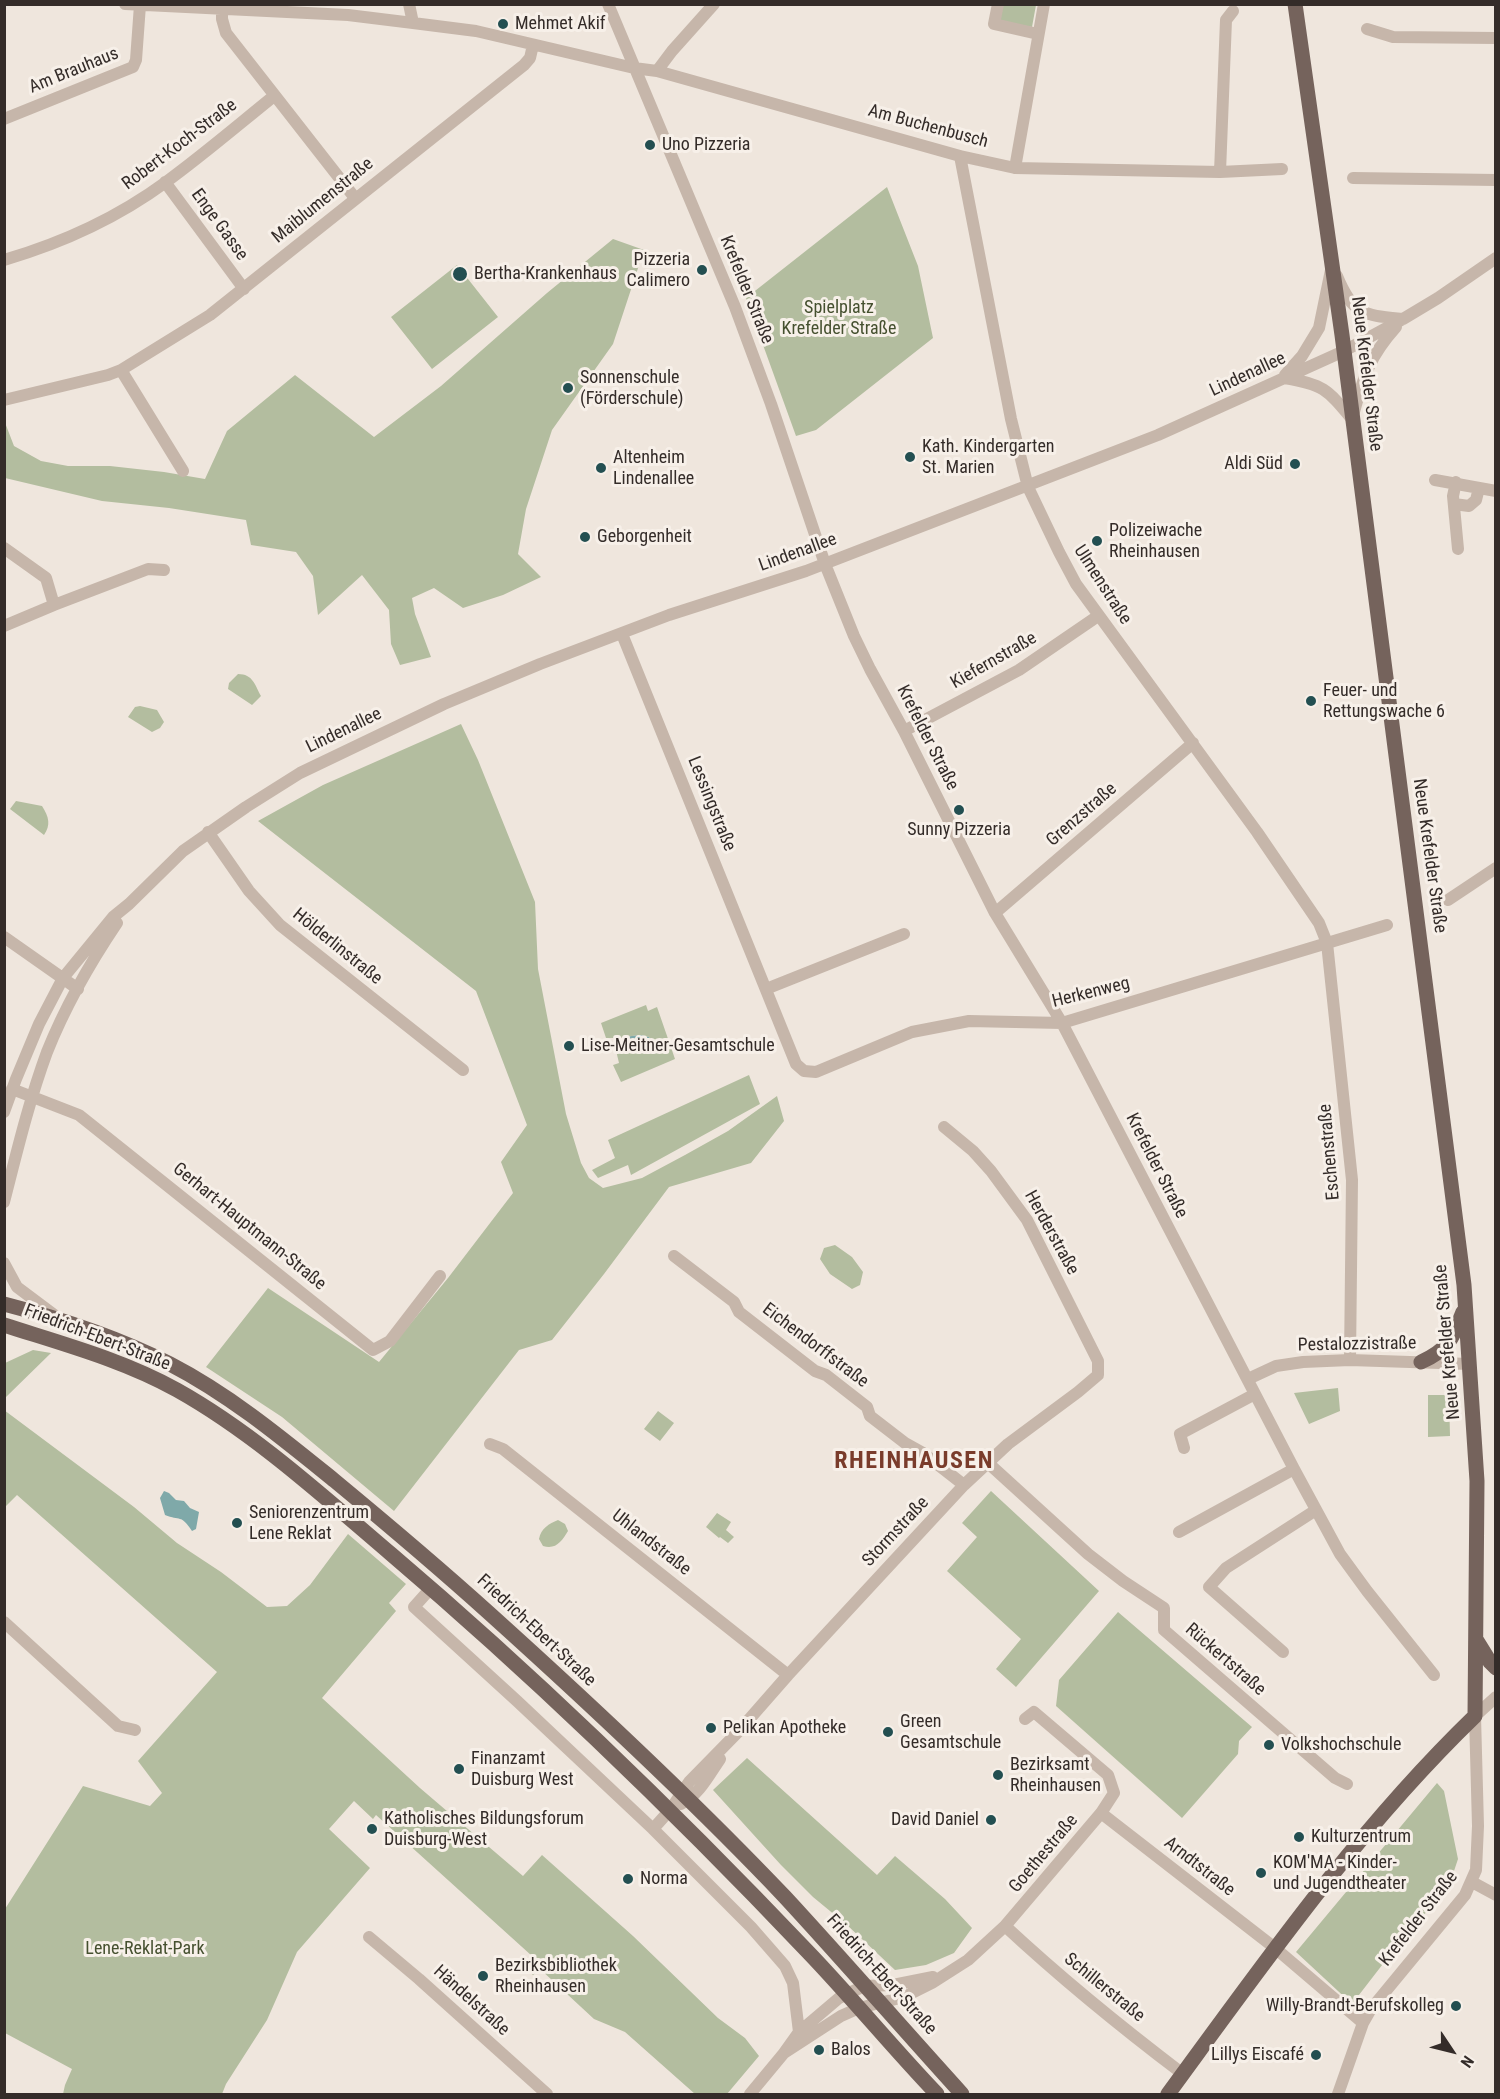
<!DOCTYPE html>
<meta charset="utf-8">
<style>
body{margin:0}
#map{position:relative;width:1500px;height:2099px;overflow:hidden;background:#efe6dd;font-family:"Roboto Condensed",sans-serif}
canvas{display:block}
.frame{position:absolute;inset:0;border:6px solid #342c29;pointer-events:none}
.north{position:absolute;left:1422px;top:2021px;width:60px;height:60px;-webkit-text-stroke:4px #f7f0e9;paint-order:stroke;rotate:125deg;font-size:16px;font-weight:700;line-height:24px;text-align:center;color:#342c29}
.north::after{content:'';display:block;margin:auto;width:21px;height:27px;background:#342c29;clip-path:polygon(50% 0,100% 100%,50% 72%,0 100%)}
</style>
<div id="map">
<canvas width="1500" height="2099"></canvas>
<div class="frame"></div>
<div class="north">N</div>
</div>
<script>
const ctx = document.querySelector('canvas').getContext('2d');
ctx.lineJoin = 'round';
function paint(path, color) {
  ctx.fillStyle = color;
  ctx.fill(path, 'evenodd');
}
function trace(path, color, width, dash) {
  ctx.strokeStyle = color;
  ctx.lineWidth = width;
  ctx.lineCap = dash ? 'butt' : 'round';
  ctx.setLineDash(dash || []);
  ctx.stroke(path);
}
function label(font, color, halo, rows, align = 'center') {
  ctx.font = font + ' "Roboto Condensed",sans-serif';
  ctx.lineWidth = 6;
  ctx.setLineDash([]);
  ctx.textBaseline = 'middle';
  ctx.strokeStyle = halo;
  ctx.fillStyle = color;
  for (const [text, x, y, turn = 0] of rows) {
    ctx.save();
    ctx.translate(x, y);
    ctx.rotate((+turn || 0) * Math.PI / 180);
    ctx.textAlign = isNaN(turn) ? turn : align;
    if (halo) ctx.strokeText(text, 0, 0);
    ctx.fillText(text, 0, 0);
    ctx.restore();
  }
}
paint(new Path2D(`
 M1002 5H1036L1032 27 999 21Z
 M887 187 918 266 933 338 816 430 796 436 746 298Z
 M613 239 644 250 613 344 552 430 526 509 518 554 541 577 503 595 463 608 434 588 412 598 415 614 431 657 400 665 391 644 389 610 362 575 318 615 313 576 296 552 251 545 246 520 169 508 102 501 5 478 4 420 14 446 41 461 68 466H110L164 472 205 479 227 431 295 375 374 437 441 386 547 293Z
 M457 265 498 317 432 369 391 317Z
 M238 674C253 674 255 685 261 696L252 705 228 689 229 683Z
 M140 706 157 710 164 722 160 728 152 732 128 717 135 707Z
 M461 724 478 760 535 902 538 969 566 1114 581 1163 589 1178 603 1188 642 1178 685 1155 728 1131 777 1096 784 1121 751 1163 669 1187 604 1274 552 1340 519 1350 394 1511 282 1417 206 1367 268 1288 379 1362 448 1278 513 1193 501 1162 527 1125 476 991 258 821 323 785Z
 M16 801 42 806C49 817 51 825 44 835L10 809Z
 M646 1005 648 1011 657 1007 675 1059 621 1082 613 1065 619 1063 613 1038H606L601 1023ZM640 1035 649 1037 652 1044 649 1052 640 1053 624 1037Z
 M749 1075 760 1104 631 1175 628 1165 598 1178 592 1170 615 1158 608 1140Z
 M835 1245 852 1257 863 1272 860 1285 852 1289 830 1274 820 1259 824 1248Z
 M33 1350 51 1353 5 1398V1363Z
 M1338 1388 1340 1411 1309 1424 1294 1393Z
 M1428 1395H1449L1450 1436 1428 1437Z
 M4 1410 134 1507 177 1543 221 1572 267 1607 287 1606 310 1585 348 1534 406 1584 389 1603 396 1611 322 1698 420 1788 523 1876 542 1855 633 1936 718 2018 745 2038 759 2056 727 2094H695L625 2032 594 2019 540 1969 533 1975 524 1966 532 1956 376 1815 373 1819 354 1801 329 1829 370 1868 297 1952 267 2020 226 2084 222 2094H63L65 2085 72 2069 5 2033V1909L83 1786 150 1806 162 1793 138 1761 217 1672 17 1495 5 1507Z
 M658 1411 674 1423 660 1441 644 1429Z
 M991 1491 1099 1591 1016 1687 996 1669 1021 1639 947 1571 977 1537 962 1523Z
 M717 1513 731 1522 726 1530 734 1537 728 1543 720 1537 719 1538 706 1527Z
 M558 1520 565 1524 568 1531C562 1541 556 1550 543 1546L539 1539C541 1528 549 1524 558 1520Z
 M1118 1612 1252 1727 1239 1741 1238 1754 1182 1818 1056 1706 1059 1680Z
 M747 1758 877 1875 895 1856 945 1899 972 1928 954 1953 926 1965 895 1970 847 1925 813 1897 781 1865 713 1790Z
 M1437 1783 1444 1791 1458 1859 1449 1886 1396 1947 1352 2004 1296 1952Z`), '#b3bd9f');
paint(new Path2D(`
 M640 1035 649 1037 652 1044 649 1051 640 1053 636 1048 629 1047 623 1042 624 1037Z
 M164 1491 169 1493 176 1500 184 1501 190 1508 199 1512 196 1529 192 1531C181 1514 180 1521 165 1515L160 1498Z`), '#7fa9a9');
trace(new Path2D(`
 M125 4 348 15 413 23 476 31 634 68 657 71 960 156 1015 168 1220 172 1282 169
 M409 4 413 23
 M608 4 735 307 771 404 825 564 854 636 870 669 904 731 995 913 1062 1023 1294 1469 1340 1554 1367 1591 1434 1675
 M998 4 994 24 1038 34
 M222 8V19L226 33 355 198
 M1367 29 1393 37 1496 38
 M657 71 672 51 714 4
 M4 119 133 67 136 60 140 5
 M960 156 1011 419 1028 487 1059 552 1076 584 1257 832 1319 923 1327 943 1352 1180 1350 1360
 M1015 168 1044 4
 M1220 172 1226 20 1233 11
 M1353 178 1496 180
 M165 182 244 289
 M4 260C62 243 117 218 166 182 203 155 238 125 274 96
 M1337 276C1353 315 1363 315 1403 319
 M121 370 183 471
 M1285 375 1302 356 1319 328 1331 270
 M1284 378C1323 384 1327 389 1352 419
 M4 400 108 375 121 370 210 315 524 65 530 58 533 45
 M1354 412C1364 375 1370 356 1396 327
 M1435 480 1496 491
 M1456 482 1453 496 1458 549
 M1454 504 1469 506 1476 500 1479 488
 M4 548 46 578 54 605
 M4 626 54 605 148 569 164 570
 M622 634 796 1064 804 1071 816 1072 912 1032 969 1021 1062 1023 1387 925
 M904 731 1019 670 1098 616
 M208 832 249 891 280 925 463 1070
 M1448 900 1496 868
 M995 913 1193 743
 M4 937 78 989
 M766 989 904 934
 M12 1089 79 1115 373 1350 390 1341 440 1276
 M4 1112 16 1079 39 1024 63 978 113 917 129 904 183 851 246 807 300 773 444 704 540 664 669 615 806 571 1158 435 1344 351 1403 319 1438 298 1496 258
 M4 1202C17 1151 29 1101 47 1052 65 1007 90 963 117 923
 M674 1256 734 1302 739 1312 815 1371 826 1375 867 1407 870 1416 905 1443 923 1453 964 1485
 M4 1263 17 1287 57 1317
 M1248 1379 1276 1366 1303 1362 1350 1360 1470 1364
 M490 1444 503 1449 788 1675
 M1184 1448 1180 1434 1255 1394
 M987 1462 1088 1554 1123 1581 1164 1608V1630L1335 1778 1347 1784
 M1179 1532 1294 1469
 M431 1588 414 1607 517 1701 653 1829 751 1927 785 1966 793 1983 799 2032
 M4 1622 118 1726 135 1730
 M1283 1652 1209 1587 1226 1568 1316 1510
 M681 1804C699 1795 709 1775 720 1759
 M1101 1813 1275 1948 1363 2023
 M653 1829 670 1810 689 1782 738 1732 788 1675 964 1485 1008 1444 1078 1392 1098 1375V1361L1027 1220 991 1171 973 1151 944 1127
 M1472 1882 1496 1895
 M1005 1926C1062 1979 1121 2027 1183 2074
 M369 1937 419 1979 547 2094
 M784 2053 841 2016 859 2008 904 1997 932 1983 968 1960 1005 1926 1101 1813 1114 1793 1108 1775 1034 1712 1025 1719
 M750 2094 784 2053 799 2032 839 1998 864 1986 893 1985 933 1977
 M1338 2094 1363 2023 1371 2009 1465 1895 1476 1870 1478 1826 1475 1716 1496 1697`), '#c6b6aa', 12);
trace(new Path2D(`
 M4 1304C62 1319 117 1337 170 1364 230 1395 283 1439 335 1481 387 1524 438 1567 489 1613 590 1704 691 1798 785 1897 845 1962 903 2029 962 2094
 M4 1325C63 1344 123 1360 177 1390 254 1433 324 1497 391 1554 538 1679 676 1813 809 1953 853 1999 893 2048 937 2094
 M1421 1362C1448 1350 1453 1338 1463 1312
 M1477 1641 1490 1662 1496 1668
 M1168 2094C1264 1963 1358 1829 1475 1716L1477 1481 1464 1285 1342 335 1295 4`), '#75635c', 15);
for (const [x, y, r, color] of [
 [503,24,6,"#234f51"],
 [650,145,6,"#234f51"],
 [702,270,6,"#234f51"],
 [460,274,8,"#234f51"],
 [568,388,6,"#234f51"],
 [910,457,6,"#234f51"],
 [1295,464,6,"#234f51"],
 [601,468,6,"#234f51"],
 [585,537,6,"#234f51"],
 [1097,541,6,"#234f51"],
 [1311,701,6,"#234f51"],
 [959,810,6,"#234f51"],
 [569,1046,6,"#234f51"],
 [237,1523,6,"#234f51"],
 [711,1728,6,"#234f51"],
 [888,1732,6,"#234f51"],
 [1269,1745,6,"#234f51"],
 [459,1769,6,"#234f51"],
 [998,1775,6,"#234f51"],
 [991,1820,6,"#234f51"],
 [372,1829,6,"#234f51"],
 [1299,1837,6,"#234f51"],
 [1261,1873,6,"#234f51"],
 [628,1879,6,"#234f51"],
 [483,1976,6,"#234f51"],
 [1456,2006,6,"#234f51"],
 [819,2050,6,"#234f51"],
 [1316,2055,6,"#234f51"]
]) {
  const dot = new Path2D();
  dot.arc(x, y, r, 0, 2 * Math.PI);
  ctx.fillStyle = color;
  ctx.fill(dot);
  trace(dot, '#f7f0e9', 2);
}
label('18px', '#342c29', '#f7f0e9', [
 ["Mehmet Akif",515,24],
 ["Uno Pizzeria",662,145],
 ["Pizzeria",690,260,"right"],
 ["Calimero",690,281,"right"],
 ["Bertha-Krankenhaus",474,274],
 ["Sonnenschule",580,378],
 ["(Förderschule)",580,399],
 ["Kath. Kindergarten",922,447],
 ["St. Marien",922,468],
 ["Altenheim",613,458],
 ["Lindenallee",613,479],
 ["Aldi Süd",1283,464,"right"],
 ["Polizeiwache",1109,531],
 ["Rheinhausen",1109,552],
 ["Geborgenheit",597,537],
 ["Feuer- und",1323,691],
 ["Rettungswache 6",1323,712],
 ["Sunny Pizzeria",959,830,"center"],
 ["Lise-Meitner-Gesamtschule",581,1046],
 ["Seniorenzentrum",249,1513],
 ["Lene Reklat",249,1534],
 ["Green",900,1722],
 ["Gesamtschule",900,1743],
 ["Pelikan Apotheke",723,1728],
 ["Volkshochschule",1281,1745],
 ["Finanzamt",471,1759],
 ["Duisburg West",471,1780],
 ["Bezirksamt",1010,1765],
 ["Rheinhausen",1010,1786],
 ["Katholisches Bildungsforum",384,1819],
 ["Duisburg-West",384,1840],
 ["David Daniel",979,1820,"right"],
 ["Kulturzentrum",1311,1837],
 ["KOM'MA - Kinder-",1273,1863],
 ["und Jugendtheater",1273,1884],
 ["Norma",640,1879],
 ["Bezirksbibliothek",495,1966],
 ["Rheinhausen",495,1987],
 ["Willy-Brandt-Berufskolleg",1444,2006,"right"],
 ["Balos",831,2050],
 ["Lillys Eiscafé",1304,2055,"right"]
], 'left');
label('18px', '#342c29', '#f7f0e9', [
 ["Am Brauhaus",74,71,-22],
 ["Am Buchenbusch",928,127,15],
 ["Robert-Koch-Straße",180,145,-37],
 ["Maiblumenstraße",323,201,-39],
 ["Enge Gasse",219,225,54],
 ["Krefelder Straße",746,290,68],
 ["Neue Krefelder Straße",1366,374,83],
 ["Lindenallee",1248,375,-25],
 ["Lindenallee",798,553,-20],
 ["Ulmenstraße",1102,585,57],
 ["Kiefernstraße",994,661,-30],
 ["Lindenallee",344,731,-26],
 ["Krefelder Straße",927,738,63],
 ["Lessingstraße",711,804,68],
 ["Grenzstraße",1082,815,-41],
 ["Neue Krefelder Straße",1429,856,82],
 ["Hölderlinstraße",337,947,39],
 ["Herkenweg",1091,993,-14],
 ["Eschenstraße",1330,1152,-95],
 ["Krefelder Straße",1156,1166,63],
 ["Gerhart-Hauptmann-Straße",249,1227,39],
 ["Herderstraße",1051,1233,61],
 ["Friedrich-Ebert-Straße",97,1338,21],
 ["Neue Krefelder Straße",1448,1342,-95],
 ["Pestalozzistraße",1357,1345,-1],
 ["Eichendorffstraße",815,1346,37],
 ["Stormstraße",896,1532,-47],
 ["Uhlandstraße",651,1543,38],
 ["Friedrich-Ebert-Straße",536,1631,43],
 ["Rückertstraße",1225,1660,41],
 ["Goethestraße",1044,1854,-50],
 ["Arndtstraße",1199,1867,38],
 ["Krefelder Straße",1419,1919,-52],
 ["Friedrich-Ebert-Straße",881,1975,48],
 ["Schillerstraße",1104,1988,39],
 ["Händelstraße",471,2001,42]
]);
label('18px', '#45502f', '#f7f0e9', [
 ["Spielplatz",839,308],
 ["Krefelder Straße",839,329],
 ["Lene-Reklat-Park",145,1949]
]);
ctx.letterSpacing = '1.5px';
label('bold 24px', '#7a3c2b', '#f7f0e9', [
 ["RHEINHAUSEN",914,1462]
]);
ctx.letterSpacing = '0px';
</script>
